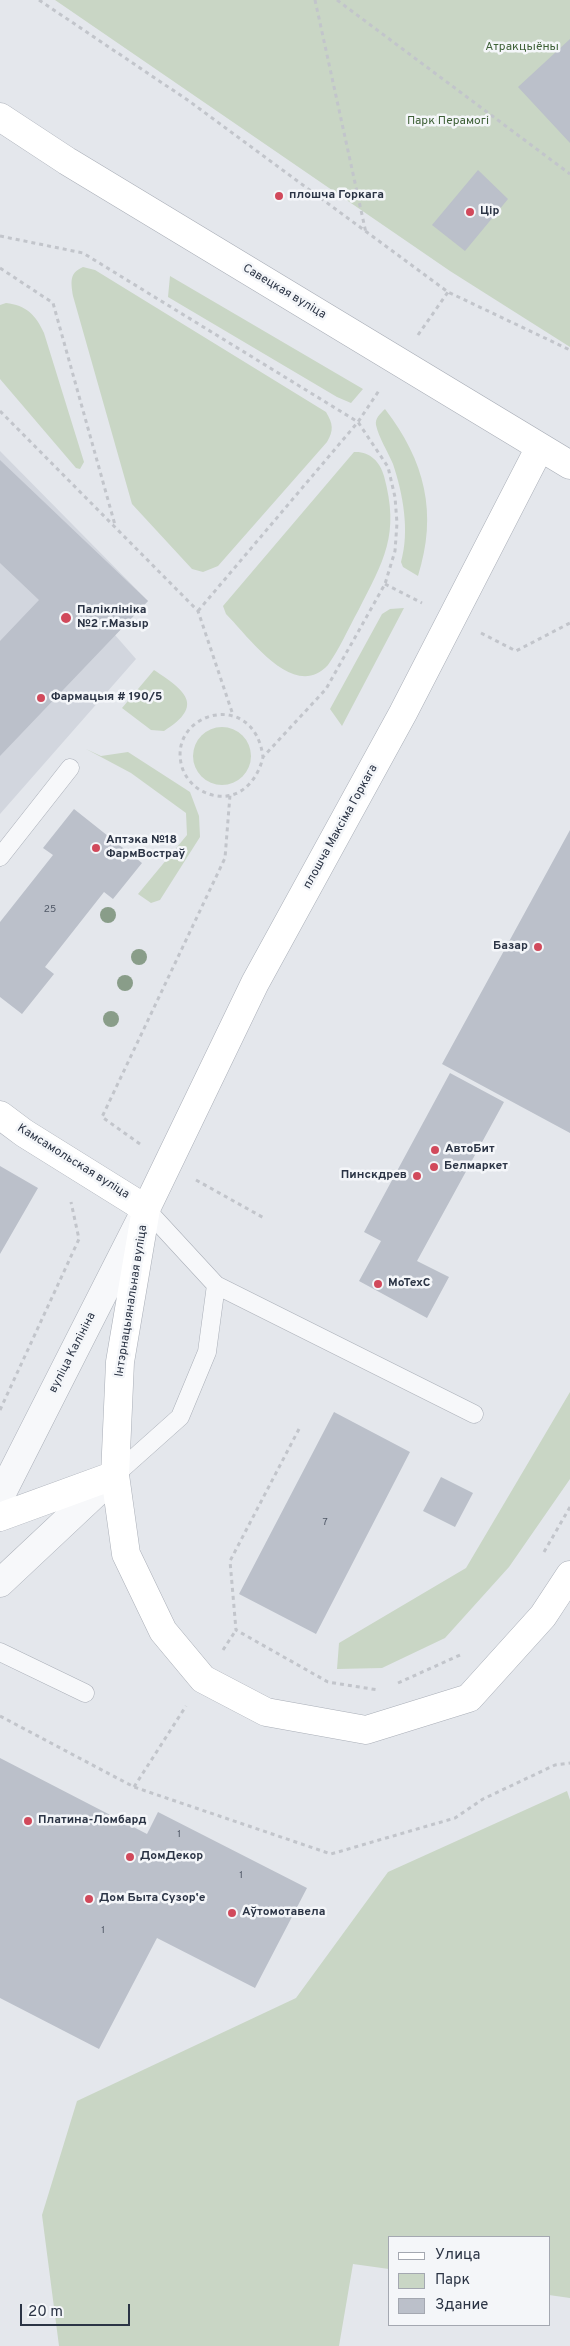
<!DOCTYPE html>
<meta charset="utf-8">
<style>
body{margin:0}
#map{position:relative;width:570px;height:2346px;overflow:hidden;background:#e4e7ec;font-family:Overpass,sans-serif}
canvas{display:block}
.legend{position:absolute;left:388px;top:2236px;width:162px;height:90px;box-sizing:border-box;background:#f4f6f9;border:1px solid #a4a8b1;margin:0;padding:6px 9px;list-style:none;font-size:15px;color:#2b3445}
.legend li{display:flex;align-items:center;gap:10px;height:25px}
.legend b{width:25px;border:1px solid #a4a8b1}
.scale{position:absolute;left:20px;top:2304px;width:110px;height:22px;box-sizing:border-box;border:2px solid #2b3445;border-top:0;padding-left:6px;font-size:15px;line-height:18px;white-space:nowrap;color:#2b3445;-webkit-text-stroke:4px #f4f6f9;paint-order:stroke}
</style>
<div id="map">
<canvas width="570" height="2346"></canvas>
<ul class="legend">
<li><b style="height:6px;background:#fff"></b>Улица</li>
<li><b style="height:14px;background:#c9d6c5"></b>Парк</li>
<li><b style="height:14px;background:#bbc0ca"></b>Здание</li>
</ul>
<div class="scale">20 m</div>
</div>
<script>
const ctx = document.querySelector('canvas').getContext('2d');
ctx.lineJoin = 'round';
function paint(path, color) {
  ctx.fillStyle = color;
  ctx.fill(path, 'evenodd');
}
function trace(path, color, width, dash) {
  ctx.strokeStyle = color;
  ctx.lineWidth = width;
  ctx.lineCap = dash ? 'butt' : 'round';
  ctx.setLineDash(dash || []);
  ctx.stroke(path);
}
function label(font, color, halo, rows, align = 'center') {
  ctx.font = font + ' Overpass,sans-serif';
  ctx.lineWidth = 5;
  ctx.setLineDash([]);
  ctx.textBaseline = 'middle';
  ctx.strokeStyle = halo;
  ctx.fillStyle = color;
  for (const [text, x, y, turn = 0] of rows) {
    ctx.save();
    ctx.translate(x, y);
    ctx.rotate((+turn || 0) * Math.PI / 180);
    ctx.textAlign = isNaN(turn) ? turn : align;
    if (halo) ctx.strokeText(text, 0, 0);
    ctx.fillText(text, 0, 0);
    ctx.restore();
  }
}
paint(new Path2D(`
 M0 451 148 601 115 635 136 659 0 814Z`), '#d2d6de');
paint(new Path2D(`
 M55 0H570V347L450 271Z
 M83 267 95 270 326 412C333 424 334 430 327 442L218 566 203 572 192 569 132 504 73 296C71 282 69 273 83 267Z
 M170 276 363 389 351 403 337 397 168 297Z
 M6 303C26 305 36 315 44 333L84 462 80 469 76 468 0 379V305Z
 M385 409C425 461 438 513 418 576L403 567 401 562C410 531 403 494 393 464 388 452 379 438 376 425 375 418 380 414 385 409Z
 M354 452C369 451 380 461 384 476 400 535 384 560 358 611 348 629 340 648 328 665 294 702 249 637 226 614L223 606Z
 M404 608 342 726 330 709 382 614 390 609Z
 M154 670C184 690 206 705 164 731L151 730 122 708Z
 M193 756a29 29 0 1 1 58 0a29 29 0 1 1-58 0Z
 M86 749 101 756 128 752 190 792 199 816 200 837 160 900 151 903 138 894 187 835 186 813 131 773Z
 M570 1392V1479L509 1567 445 1638 382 1668 337 1669 339 1643 466 1568Z
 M567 1791 570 1800V2298L549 2295V2237H389V2269L353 2264 339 2346H59L42 2215 77 2101 296 1998 388 1872Z`), '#c9d6c5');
paint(new Path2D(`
 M570 39V143L518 87Z
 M478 170 508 199 465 251 432 225Z
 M0 460 148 601 0 756V641L39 600 0 563Z
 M74 809 142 863 113 899 104 892 45 967 54 974 22 1014 0 997V922L53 855 43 848Z
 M570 830V1133L442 1064Z
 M450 1073 504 1102 417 1261 449 1277 427 1318 359 1281 381 1241 364 1232Z
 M0 1166 38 1188 0 1254Z
 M334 1412 410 1452 316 1634 239 1594Z
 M441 1477 473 1493 455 1527 423 1511Z
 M0 1758 147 1834 158 1812 307 1888 255 1988 157 1938 99 2049 0 1998Z`), '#bbc0ca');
const lane = new Path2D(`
 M0 857 70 768
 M216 1285 474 1414
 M115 1475 180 1417 207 1352 216 1285 146 1209
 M0 1652 85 1693`);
const street = new Path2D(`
 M0 1497 142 1217
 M0 1583 115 1475`);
const secondary = new Path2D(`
 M0 117 67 161 570 465
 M540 447 403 713 255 983 146 1209 120 1362 115 1475 126 1554 163 1631 203 1679 266 1712 366 1730 469 1698 543 1616 570 1575
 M0 1115 24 1133 146 1209
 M0 1517 115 1475`);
trace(lane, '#a9aeb7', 19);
trace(street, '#a9aeb7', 29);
trace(secondary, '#a9aeb7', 29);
trace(new Path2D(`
 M39 0 189 101 448 292 570 350
 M315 0 366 233
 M337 0 570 174
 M0 236 83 253 358 422 388 467 395 497 397 523 395 551 385 584 326 689 263 757C257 784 234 806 204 792 194 788 185 777 182 767 166 713 254 687 263 757
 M0 268 53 303 115 525
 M418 335 448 292
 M0 411 198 611 233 715
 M385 584 422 603
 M198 611 358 422 380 389
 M481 633 516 651 570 623
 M140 1144 102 1117 225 858 230 795
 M196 1180 264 1218
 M0 1410 79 1239 71 1202
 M299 1429 230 1561 236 1630 328 1682 378 1690
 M544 1552 570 1507
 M223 1650 236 1630
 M398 1683 460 1655
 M0 1716 134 1787 331 1854 455 1818 483 1799 555 1765 570 1763
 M134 1787 186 1706`), '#c2c5cb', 3, [4, 4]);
trace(lane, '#f7f8fa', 18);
trace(street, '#f7f8fa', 28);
trace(secondary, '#fff', 28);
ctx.fillStyle = '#899d89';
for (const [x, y] of [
 [108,915],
 [139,957],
 [125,983],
 [111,1019]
]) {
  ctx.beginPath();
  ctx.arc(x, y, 8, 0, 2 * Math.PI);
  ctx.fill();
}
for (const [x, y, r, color] of [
 [279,196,5,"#d1495b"],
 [470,212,5,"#d1495b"],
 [66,618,6,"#d1495b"],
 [41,698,5,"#d1495b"],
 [96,848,5,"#d1495b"],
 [538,947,5,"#d1495b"],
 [435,1150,5,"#d1495b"],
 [434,1167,5,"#d1495b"],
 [417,1176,5,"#d1495b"],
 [378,1284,5,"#d1495b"],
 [28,1821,5,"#d1495b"],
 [130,1857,5,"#d1495b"],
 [89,1899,5,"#d1495b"],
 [232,1913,5,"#d1495b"]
]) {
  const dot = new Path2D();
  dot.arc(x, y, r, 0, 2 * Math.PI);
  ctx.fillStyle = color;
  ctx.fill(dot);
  trace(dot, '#f4f6f9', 2);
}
label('10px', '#4f5766', null, [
 ["25",50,910],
 ["7",325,1523],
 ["1",179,1835],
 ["1",241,1876],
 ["1",103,1931]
]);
label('12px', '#3f6138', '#f4f6f9', [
 ["Атракцыёны",522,48],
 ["Парк Перамогі",448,122]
]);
label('bold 12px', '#2b3445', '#f4f6f9', [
 ["плошча Горкага",289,196],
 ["Цір",480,212],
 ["Паліклініка",77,611],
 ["№2 г.Мазыр",77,625],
 ["Фармацыя # 190/5",51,698],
 ["Аптэка №18",106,841],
 ["ФармВостраў",106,855],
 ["Базар",528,947,"right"],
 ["АвтоБит",445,1150],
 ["Белмаркет",444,1167],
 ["Пинскдрев",407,1176,"right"],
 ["MoTexC",388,1284],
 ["Платина-Ломбард",38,1821],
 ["ДомДекор",140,1857],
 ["Дом Быта Сузорʼе",99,1899],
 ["Аўтомотавела",242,1913]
], 'left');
label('12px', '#2b3445', '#f4f6f9', [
 ["Савецкая вуліца",284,292,31],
 ["плошча Максіма Горкага",341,827,-61],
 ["Камсамольская вуліца",73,1162,32],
 ["Інтэрнацыянальная вуліца",132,1301,-81],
 ["вуліца Калініна",73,1353,-63]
]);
</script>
